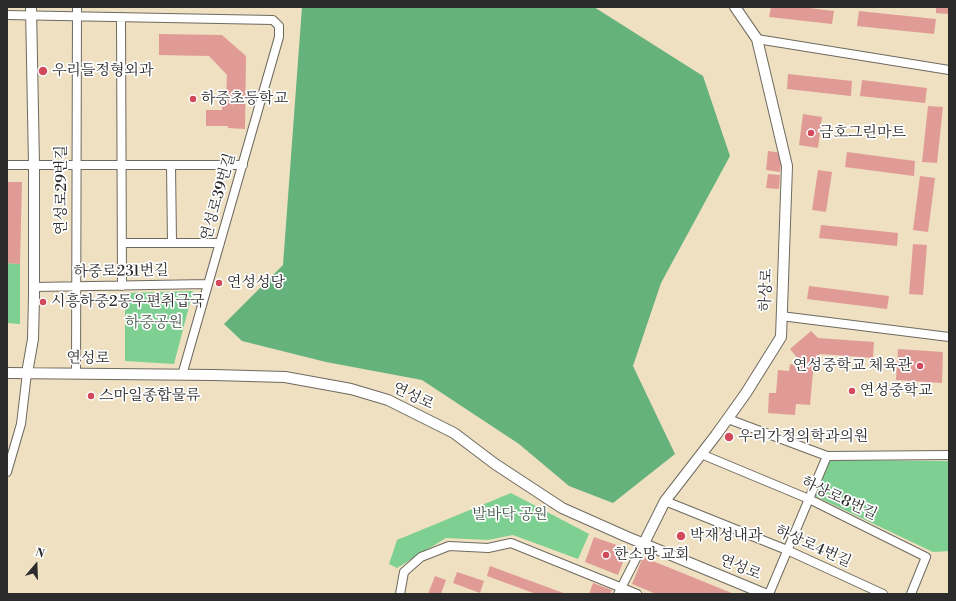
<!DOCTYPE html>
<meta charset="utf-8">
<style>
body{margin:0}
#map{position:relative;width:956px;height:601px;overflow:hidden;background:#eee0c0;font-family:"Libre Bodoni",serif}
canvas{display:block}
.frame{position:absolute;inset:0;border:8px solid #2b2b2b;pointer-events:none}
.north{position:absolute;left:16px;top:545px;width:40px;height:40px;-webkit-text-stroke:3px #fff;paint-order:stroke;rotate:19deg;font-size:11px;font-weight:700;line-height:16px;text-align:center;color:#2b2b2b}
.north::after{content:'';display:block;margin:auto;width:14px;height:18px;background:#2b2b2b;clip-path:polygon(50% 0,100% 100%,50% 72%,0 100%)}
</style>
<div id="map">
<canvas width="956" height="601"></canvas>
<div class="frame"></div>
<div class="north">N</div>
</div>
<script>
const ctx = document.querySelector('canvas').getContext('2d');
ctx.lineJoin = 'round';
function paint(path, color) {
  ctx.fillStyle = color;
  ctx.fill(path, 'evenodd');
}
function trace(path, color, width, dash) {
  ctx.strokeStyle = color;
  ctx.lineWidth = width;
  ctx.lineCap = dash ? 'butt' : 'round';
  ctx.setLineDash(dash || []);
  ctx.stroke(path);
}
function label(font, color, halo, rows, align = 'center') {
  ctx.font = font + ' "Libre Bodoni","Noto Serif KR",serif';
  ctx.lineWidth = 3.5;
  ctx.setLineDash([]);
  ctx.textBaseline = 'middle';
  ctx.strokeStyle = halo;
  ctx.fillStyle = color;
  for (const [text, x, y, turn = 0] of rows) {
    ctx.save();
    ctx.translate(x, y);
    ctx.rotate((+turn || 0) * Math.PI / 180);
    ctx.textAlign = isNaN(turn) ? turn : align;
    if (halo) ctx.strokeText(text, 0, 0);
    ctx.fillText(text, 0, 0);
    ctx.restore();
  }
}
paint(new Path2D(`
 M7 263 20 264V324L7 323Z
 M193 291 174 364 125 361V293Z
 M829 460 949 461V551L933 552 815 496Z
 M511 493 589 534 578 559 513 535 488 540 446 538 397 568 389 564 397 540Z`), '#7ed092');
paint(new Path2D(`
 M302 7H594L703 76 730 156 661 283 633 366 675 454 613 503 569 486 519 444 422 380 326 362 242 341 224 324 283 265Z`), '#66b27c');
paint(new Path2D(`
 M771 7H800L834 11 832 24 769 17Z
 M936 7H949V14L936 13Z
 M859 11 936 19 934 34 857 26Z
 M159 34 222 35 246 56 245 129 228 128V126H206V110H222V98L226 99 227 75 209 56 159 55Z
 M788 74 852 81 851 96 787 89Z
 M862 80 927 88 925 103 860 96Z
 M928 106 943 107 937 163 922 162Z
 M803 114 822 117 818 148 799 145Z
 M768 151 782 153 780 172 766 170Z
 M847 152 915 161 914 176 845 167Z
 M818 170 832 172 826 212 812 210Z
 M768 174 780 175 779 189 766 188Z
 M920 176 935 178 928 232 913 230Z
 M7 182H22L20 264 7 263Z
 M821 225 898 233 897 246 819 238Z
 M913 244 927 245 923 295 909 294Z
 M809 286 889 296 887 309 807 299Z
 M811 331 818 338 874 342 873 358 820 354 814 361 810 405 796 404 795 415 768 413 769 393H776L778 370 789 371 790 364 800 365V361L790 349Z
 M898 349 943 352 942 383 896 380Z
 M594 537 628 549 618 575 585 562Z
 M643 557 734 594H656L632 584Z
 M490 566 566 594H536L487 576Z
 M457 572 484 581 480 593 453 583Z
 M435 576 446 580 441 594H428Z
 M593 583 612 590 610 594H589Z`), '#e19b96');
const minor = new Path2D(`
 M7 15 273 20 279 26V37L182 375
 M121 17 122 286
 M757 39 949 70
 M7 165H243
 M171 165 172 243
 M122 243H220
 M34 287 208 284
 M781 316 949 337
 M76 374 77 7
 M728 419 827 456 769 594
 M701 454 809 499 926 557 911 594
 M827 456 949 455
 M7 472 21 424 27 373
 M665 501 787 550 883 594
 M400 594 404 572 421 557 449 546 488 548 511 543 637 594
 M618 594 644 543`);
const tertiary = new Path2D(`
 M7 373 214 375 285 377 351 389 388 400 454 433 495 464 562 508 625 536 765 594
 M27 373 33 339 34 297V165L31 7
 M644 543 665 501 716 435 746 393 781 337 787 166 757 39 735 7`);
trace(minor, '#6f6a5f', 10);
trace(tertiary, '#6f6a5f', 12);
trace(minor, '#fff', 8);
trace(tertiary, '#fff', 10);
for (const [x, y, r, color] of [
 [43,71,5,"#d1495b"],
 [193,99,4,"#d1495b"],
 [811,133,4,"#d1495b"],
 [219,283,4,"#d1495b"],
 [43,302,4,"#d1495b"],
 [920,366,4,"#d1495b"],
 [852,391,4,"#d1495b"],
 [91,396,4,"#d1495b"],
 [729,437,5,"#d1495b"],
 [681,536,5,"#d1495b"],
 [606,555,4,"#d1495b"]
]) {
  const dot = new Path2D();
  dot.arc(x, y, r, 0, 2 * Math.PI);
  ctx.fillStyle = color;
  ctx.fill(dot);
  trace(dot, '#fff', 1.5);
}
label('15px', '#2b2b2b', '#fff', [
 ["우리들정형외과",52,71],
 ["하중초등학교",201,99],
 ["금호그린마트",819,133],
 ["연성성당",227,283],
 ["시흥하중2동우편취급국",51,302],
 ["연성중학교 체육관",912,366,"right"],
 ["연성중학교",860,391],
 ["스마일종합물류",99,396],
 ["우리가정의학과의원",738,437],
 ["박재성내과",690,536],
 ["한소망 교회",614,555]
], 'left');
label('15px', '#2b2b2b', '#fff', [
 ["연성로29번길",62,190,-90],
 ["연성로39번길",219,197,-74],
 ["하중로231번길",121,272,-1],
 ["하상로",767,290,-88],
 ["연성로",88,359,1],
 ["연성로",413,397,25],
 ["하상로8번길",839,499,25],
 ["하상로4번길",813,547,24],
 ["연성로",740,568,22]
]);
label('15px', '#445d4a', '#fff', [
 ["하중공원",154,323],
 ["발바닥 공원",510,515]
]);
</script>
